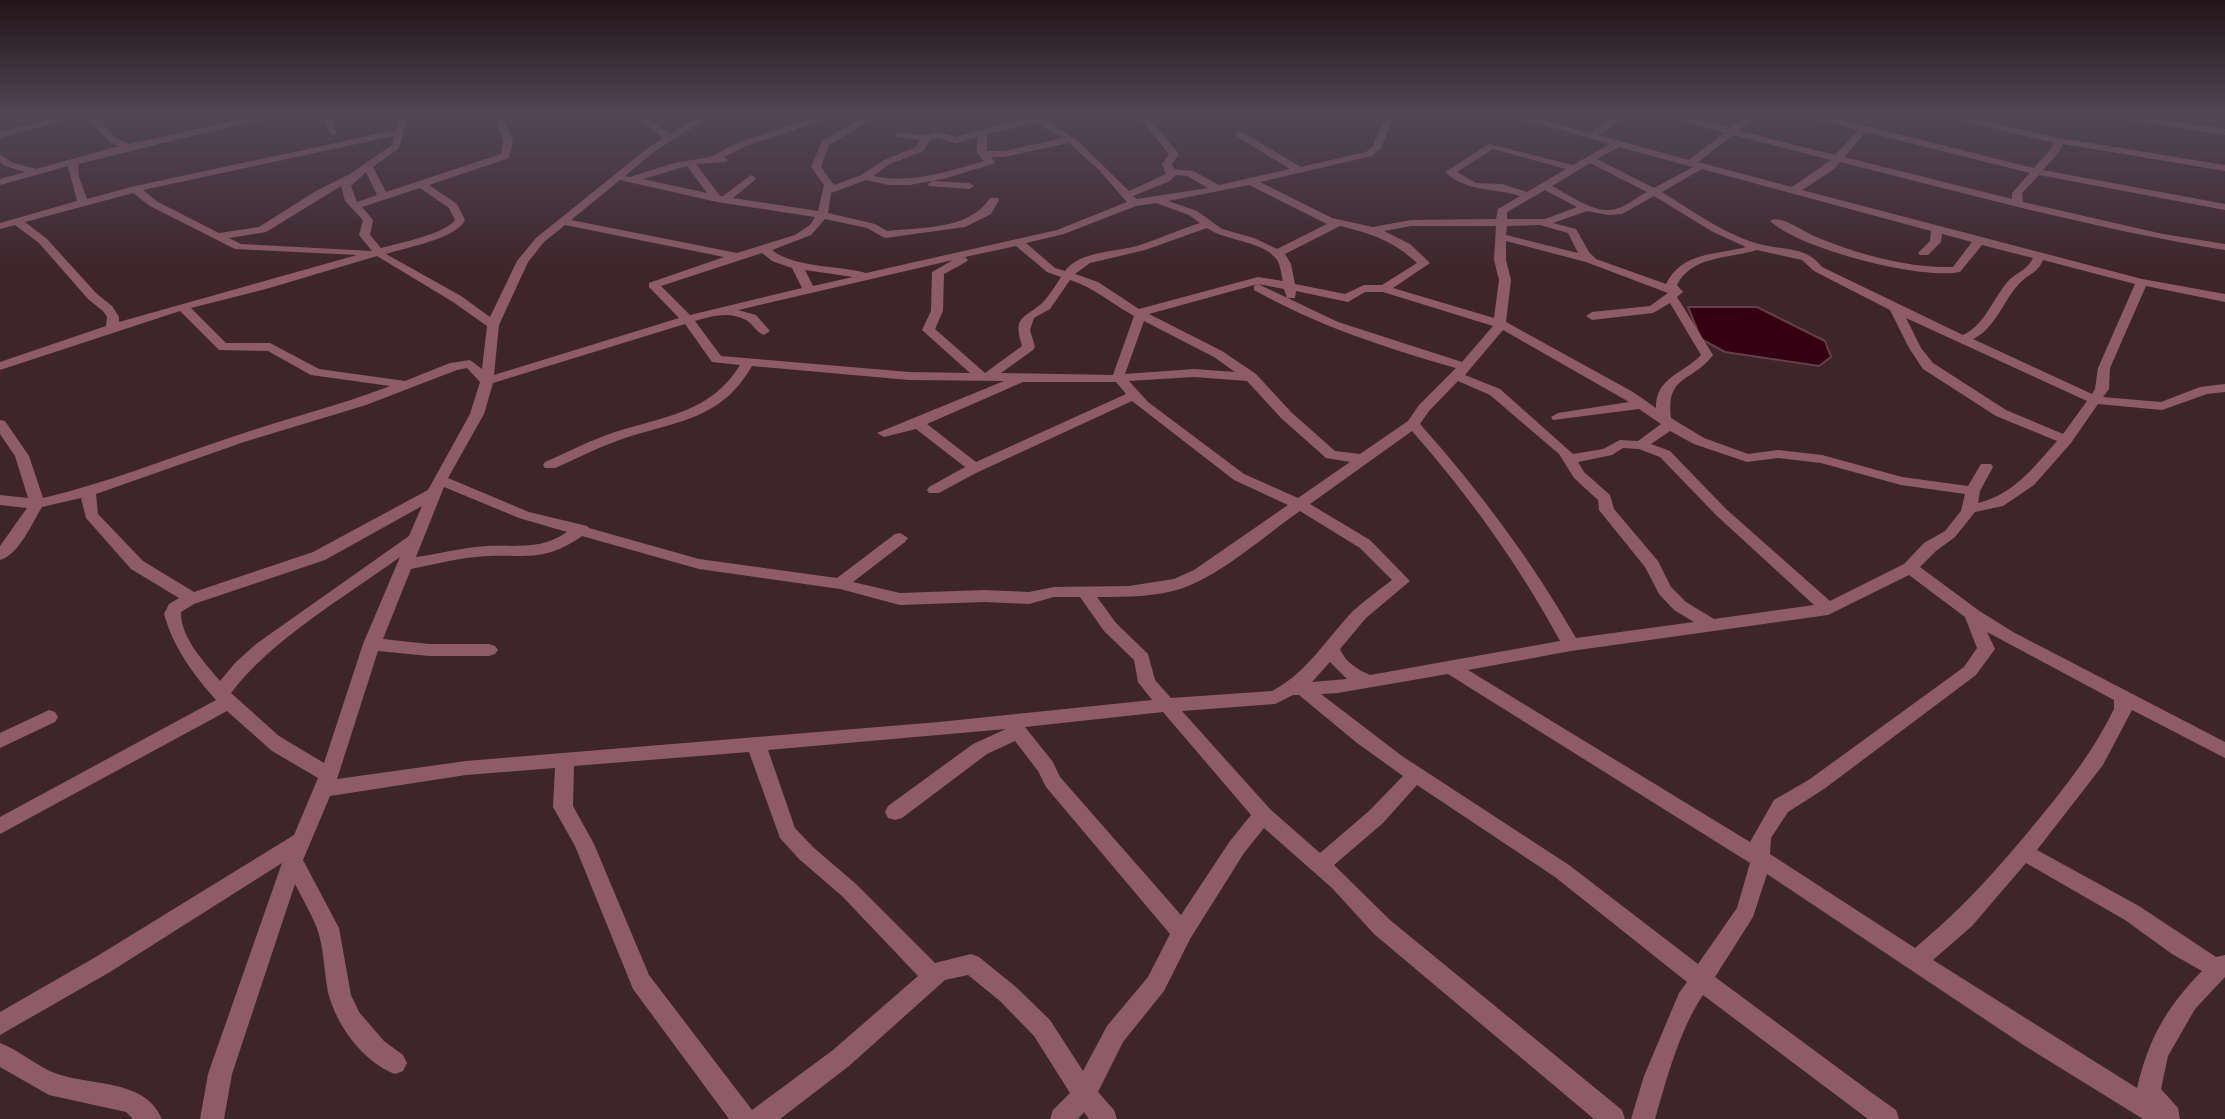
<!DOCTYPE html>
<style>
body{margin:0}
canvas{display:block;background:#3d252a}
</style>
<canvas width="2225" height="1119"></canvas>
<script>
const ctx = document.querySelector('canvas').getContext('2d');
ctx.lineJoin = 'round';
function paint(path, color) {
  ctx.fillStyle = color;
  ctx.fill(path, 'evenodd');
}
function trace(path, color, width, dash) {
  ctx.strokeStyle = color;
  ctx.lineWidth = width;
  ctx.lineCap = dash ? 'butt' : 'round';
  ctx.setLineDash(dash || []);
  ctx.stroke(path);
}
const water = new Path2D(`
 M1688 307H1757L1825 341 1831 357 1819 366 1725 352 1701 339Z`);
paint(water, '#330012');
trace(water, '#663d4b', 2);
paint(new Path2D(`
 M63 116H79L0 138V132Z
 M86 116H125L101 122 116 138 129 144 256 116H274L78 164 79 177 87 199 135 186 396 130 398 121 377 116H408L399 148 373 167 386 192 501 154 503 141 495 116H504L513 141 509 158 429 185 457 204 465 220C456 239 407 247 386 254L461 296 490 317 517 261 536 238 649 147 663 138 635 116H645L670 134 700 116H711L655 151 625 176 630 177 674 163 710 157 740 142 818 116H829L828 119 746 146 724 157 728 160 726 162 696 164 720 196H723L751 175 756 178 755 180 733 198 818 211 824 185 811 167 822 141 866 116H877L829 145 821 167 834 185 861 175 884 160 916 147 920 140 896 137V133L926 135 937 132 956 137 1031 116H1060L1047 121 1079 142 1129 191 1166 174 1162 164 1169 154 1138 116H1147L1179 154 1172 164 1174 169 1193 171 1219 185 1290 169 1236 136V132H1242L1301 167 1366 152 1372 147 1385 116H1394L1381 148 1372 156 1260 182 1332 218 1373 227 1411 220 1496 219 1498 209 1520 196C1492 187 1468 193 1445 172L1489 144 1573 165 1610 144 1511 116H1527L1589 133 1616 116H1627L1598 135 1689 160 1724 133 1666 116H1682L1730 128 1746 116H1756L1739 131 1835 155 1858 130 1808 116H1825L2034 168 2051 149 2054 143 1944 116H1962L2059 138 2225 165V171L2063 144 2059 152 2043 170 2225 204V210L2039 175 2022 193 2023 202 2163 234 2225 244V250C2095 229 1967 194 1840 162L1833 170 1802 190 2142 279 2225 294V302L2146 286 2110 368 2109 389 2103 397 2161 402 2200 387 2225 384V392L2207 394 2162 410 2098 404 2071 443 2034 485 2003 506 1975 512 1955 537 1936 551 1920 567 1978 610 2013 632 2225 742V758L2132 710 2103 765 2037 850 2139 906 2216 957 2225 955V977L2195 1009 2168 1056 2161 1089 2178 1108 2180 1119H2143L2025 1046 1767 874 1753 917 1715 977 1872 1093 1896 1110 1899 1119H1868L1703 995C1679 1031 1667 1078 1655 1119H1631L1644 1076 1679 993 1687 982 1555 877 1417 785 1383 823 1334 865 1390 920 1622 1110 1625 1119H1594L1374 934 1332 888 1264 828 1244 853 1190 939 1164 991 1123 1042 1098 1092 1114 1110 1117 1119H1089L1084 1112 1078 1119H1050L1053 1110 1070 1093 1034 1036 1000 1001 968 975 945 980 849 1066 780 1119H729L633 989 575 846 553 807 555 768 466 775 330 796 303 860 339 928 351 995 359 1012 384 1041 403 1055 407 1063 403 1071 395 1074C363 1062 336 1025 328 992 324 971 324 948 317 928 311 913 302 898 295 884L232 1074 224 1119H200L208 1074 282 863 110 972 0 1035V1012L94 958 294 835 318 778 272 751 227 711 0 834V817L216 700C193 674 173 647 164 614L169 604 179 598 131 569 86 518 81 498 42 507C32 523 19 555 0 560V546L27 508 0 505V495L28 498 15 456 0 434V420L5 421 29 456 43 498C107 483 169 458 232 437 284 419 338 406 390 386L311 375 268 351 219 350 180 311 0 370V362L106 326 107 317 103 311 88 299 39 243 15 225 0 229V223L77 201 68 166 0 185V179L25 172 5 166 0 162V154L11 162 36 169 119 146 110 142ZM1036 123 1063 138 1004 151H987V134ZM1866 132 2030 173 2012 193V199L1844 157ZM1733 135 1831 160 1792 187 1698 162ZM394 136 392 145 350 174 316 191 259 227 219 233 158 202 143 190ZM977 137V153L984 161C947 172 911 184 873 176L890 164 923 151 930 140 937 138 956 143ZM1069 143 1098 169 1127 202 1057 230 866 273C837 265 794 268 772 250L811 235 825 219 867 228 885 238 965 227 991 214 999 200 998 198H990C970 230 922 227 887 231L875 224 828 213 831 193 866 180 888 185H909L943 179 993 164 995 162 991 157H1004ZM1619 147 1693 167 1654 188 1597 159ZM1493 149 1566 169 1527 192 1502 184 1476 183 1457 172ZM1590 163 1647 192C1637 197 1627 206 1616 209 1596 215 1569 195 1552 186ZM687 166 707 193 643 179ZM1702 169 1931 231 1930 241 1918 253 1920 255H1928L1941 242 1942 234 1972 242 1953 267C1906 268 1857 254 1814 236 1802 231 1780 214 1770 221 1800 249 1920 280 1960 272L1982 245 2033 258C2028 269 2018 272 2009 280 1993 298 1985 325 1963 335L1822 267C1807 247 1785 250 1763 245 1726 236 1693 211 1662 192ZM366 172 377 195 357 202 351 186ZM1176 175 1187 176 1208 188 1137 199 1133 196 1170 181ZM620 180 717 202 815 217 810 225 795 235 737 253 571 220ZM1249 185 1327 224 1277 249 1254 238 1222 229 1197 211 1168 201ZM341 186 345 201 363 220 359 235 372 251 241 244 229 238 266 232ZM420 188 449 208 455 220C445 234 399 243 381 248L370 235 373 220 362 207ZM1545 190 1577 207 1545 219H1507V212ZM133 193 150 206 235 249 357 255 119 322V317L112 306 96 293 47 239 25 222ZM1654 196 1713 232 1746 247C1715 255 1682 252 1666 284L1596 259 1589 252 1576 229 1553 223 1587 211 1608 215 1622 214ZM1156 203 1189 215 1200 223C1179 230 1158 239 1137 246 1115 252 1080 251 1065 271L1055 268 1026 243 1064 234 1136 206ZM565 225 724 257 649 283V287L679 318 494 375 499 325 528 262 544 242ZM1540 225 1568 233 1578 253 1506 235 1507 226ZM1340 226C1370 233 1394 241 1417 263L1382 285H1364L1345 294 1295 284 1291 264 1285 254ZM1411 226H1496L1494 260 1499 280 1494 318 1393 288 1430 263 1410 244 1384 231ZM1207 228C1224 241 1265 241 1277 260 1281 266 1281 274 1283 281L1258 277 1139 309 1098 282 1075 274 1090 263 1145 250ZM1506 241 1586 262 1668 293 1650 306 1592 312 1586 316 1592 320 1653 313 1670 303 1701 355C1684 373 1655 378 1656 408L1633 392 1506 322 1511 280 1506 260ZM1016 246 1047 272 1061 277C1055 286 1048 298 1040 305 1020 320 1014 318 1022 346L985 373 935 329 943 311 944 274 966 262 968 260 965 257ZM1757 250 1802 260 1814 271 1890 310 1909 348 1923 369 1996 416 2057 441C2034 467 2013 495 1978 503L1980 491 1993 467 1991 464H1981L1968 486 1902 477 1822 455 1778 450 1748 454 1704 438 1671 418C1666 374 1692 383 1713 355L1677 297 1683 292 1677 285C1692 255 1729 259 1757 250ZM762 253 772 261 792 268 802 288 690 315 661 286ZM377 256 453 302 487 326 482 369 470 360 450 363 405 381 319 369 270 343H226L191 308 266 289ZM953 260 932 272 931 311 922 330 970 373 909 372 721 356 695 321C713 316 729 311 746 320 753 324 756 332 764 335L770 331 756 315 738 310ZM2043 260 2135 284 2098 368 2095 389 2092 394 1973 339C1995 329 2003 301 2019 284 2028 274 2038 273 2043 260ZM805 270 853 277 813 286ZM1070 280C1095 288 1112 304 1134 316L1113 375 1001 373 1033 350 1035 347 1030 330 1034 318 1050 309ZM1258 284 1254 286V290C1318 326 1386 348 1456 368L1419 405 1408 421 1360 454 1335 451 1291 412 1256 374 1222 351 1149 314 1258 284 1284 289 1287 298H1295L1296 291 1348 302 1365 292H1383L1493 326 1462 362 1338 322ZM1906 318 2087 401 2063 434 2006 410 1933 363 1921 348ZM1144 321 1214 357 1235 372 1194 369 1125 374ZM685 324 712 362 740 365C712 412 663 417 615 432 591 440 568 452 545 462L543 465 545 468H555C578 458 601 446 625 438 678 421 722 419 752 366L909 380 1004 381 877 433 884 437 916 429 965 467 929 487 927 490 929 493H939L976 473 1132 401 1234 480 1288 505 1194 570 1174 579 1129 586 1054 587 1029 592 985 590 900 593 853 582 905 542 908 538 900 533 895 534 837 578 699 559 589 528 587 526 529 512 448 478 484 414 493 383ZM1503 330 1629 402 1558 413 1551 417 1553 420 1639 409 1661 424 1638 441 1620 440 1603 449 1573 454 1500 389 1465 375ZM467 368 480 382 470 414 428 490 313 552 194 592 143 561 98 514 96 494 244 442 366 405 457 370ZM1194 377 1247 381 1281 418 1326 458 1350 462 1298 498 1244 474 1148 402 1129 381ZM1458 381 1490 395 1559 454 1574 478 1598 500 1599 510 1645 567 1659 594 1674 610 1694 622 1576 638C1532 561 1479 490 1420 424L1429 411ZM1023 382H1116L1126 394 976 462 927 424ZM1412 431C1469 496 1519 565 1560 641L1370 675C1357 669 1346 663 1340 649L1366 618 1410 581 1370 540 1310 504ZM1670 431 1694 444 1747 462 1778 458 1821 463 1901 485 1965 494 1961 511 1945 531 1924 543 1904 564 1830 601 1726 509 1670 451 1651 444ZM1623 448 1639 449 1660 457 1716 515 1814 605 1714 619 1686 602 1671 587 1658 561 1614 509 1610 495 1584 472 1578 462 1612 455ZM444 487 519 518 567 532C541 550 518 545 487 546 464 547 439 554 416 557ZM422 506 409 536 256 644 235 663 220 681C205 663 180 637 181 612L194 604 325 560ZM1300 511 1360 548 1392 580C1379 590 1365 600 1353 611 1326 639 1308 672 1272 691L1171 698 1155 680 1148 654 1116 623 1097 597C1125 597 1157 597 1183 588 1224 573 1264 536 1300 511ZM582 536 699 569 840 589 900 605 985 602 1029 604 1054 597H1080L1104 631 1134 660 1138 682 1152 700 939 722 466 761 337 779 378 651 429 656H489L495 654 498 650 495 646 489 644H429L383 639 411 569C436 564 462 557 488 556 528 555 547 561 582 536ZM400 557 363 644 324 763 279 736 231 693C272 639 345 597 400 557ZM1909 575 1965 617 1977 648 1964 667 1810 779 1774 800 1750 842 1468 670 1571 651 1828 615ZM1987 632 2114 700V709C2094 750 2067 785 2038 820 1997 870 1964 907 1915 948L1770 854 1771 838 1788 812 1824 789 1976 675 1995 649ZM1330 662 1347 679 1312 682ZM1448 674 1750 863 1737 908 1698 964 1569 865 1402 756 1321 694 1338 693ZM1293 695H1299L1357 743 1403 776 1369 811 1320 853 1270 809 1182 711 1275 704ZM1163 712 1251 815 1230 841 1181 915 1060 777 1053 762 1025 727ZM1006 729 973 744 888 806 885 812 888 818 895 820 902 818 987 754 1015 741 1038 771 1046 787 1170 934 1148 977 1107 1026 1083 1071 1050 1020 1016 987 979 957 971 954 935 963 856 884 813 847 795 828 768 750ZM749 752 780 838 799 859 842 896 918 976 833 1050 752 1110 649 975 594 844 573 806 574 766ZM2026 863 2125 920 2172 954 2202 971C2166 1008 2149 1038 2137 1088L1933 960 1972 926Z
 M322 116H331L337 135H331Z
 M453 116H481L477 119Z
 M2109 116H2135L2225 129V135Z
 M933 181 969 183 974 186 969 189 929 186 928 184Z
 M49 710 55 712 58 717 55 722 0 748V733Z
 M0 1043C19 1050 34 1064 52 1072 88 1087 144 1077 162 1119H133L126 1112 49 1095 0 1067Z`), '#8d5c67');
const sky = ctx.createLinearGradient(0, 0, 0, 273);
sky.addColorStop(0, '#221417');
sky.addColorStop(0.42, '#514655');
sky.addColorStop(1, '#51465500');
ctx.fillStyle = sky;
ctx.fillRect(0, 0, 2225, 273);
</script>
